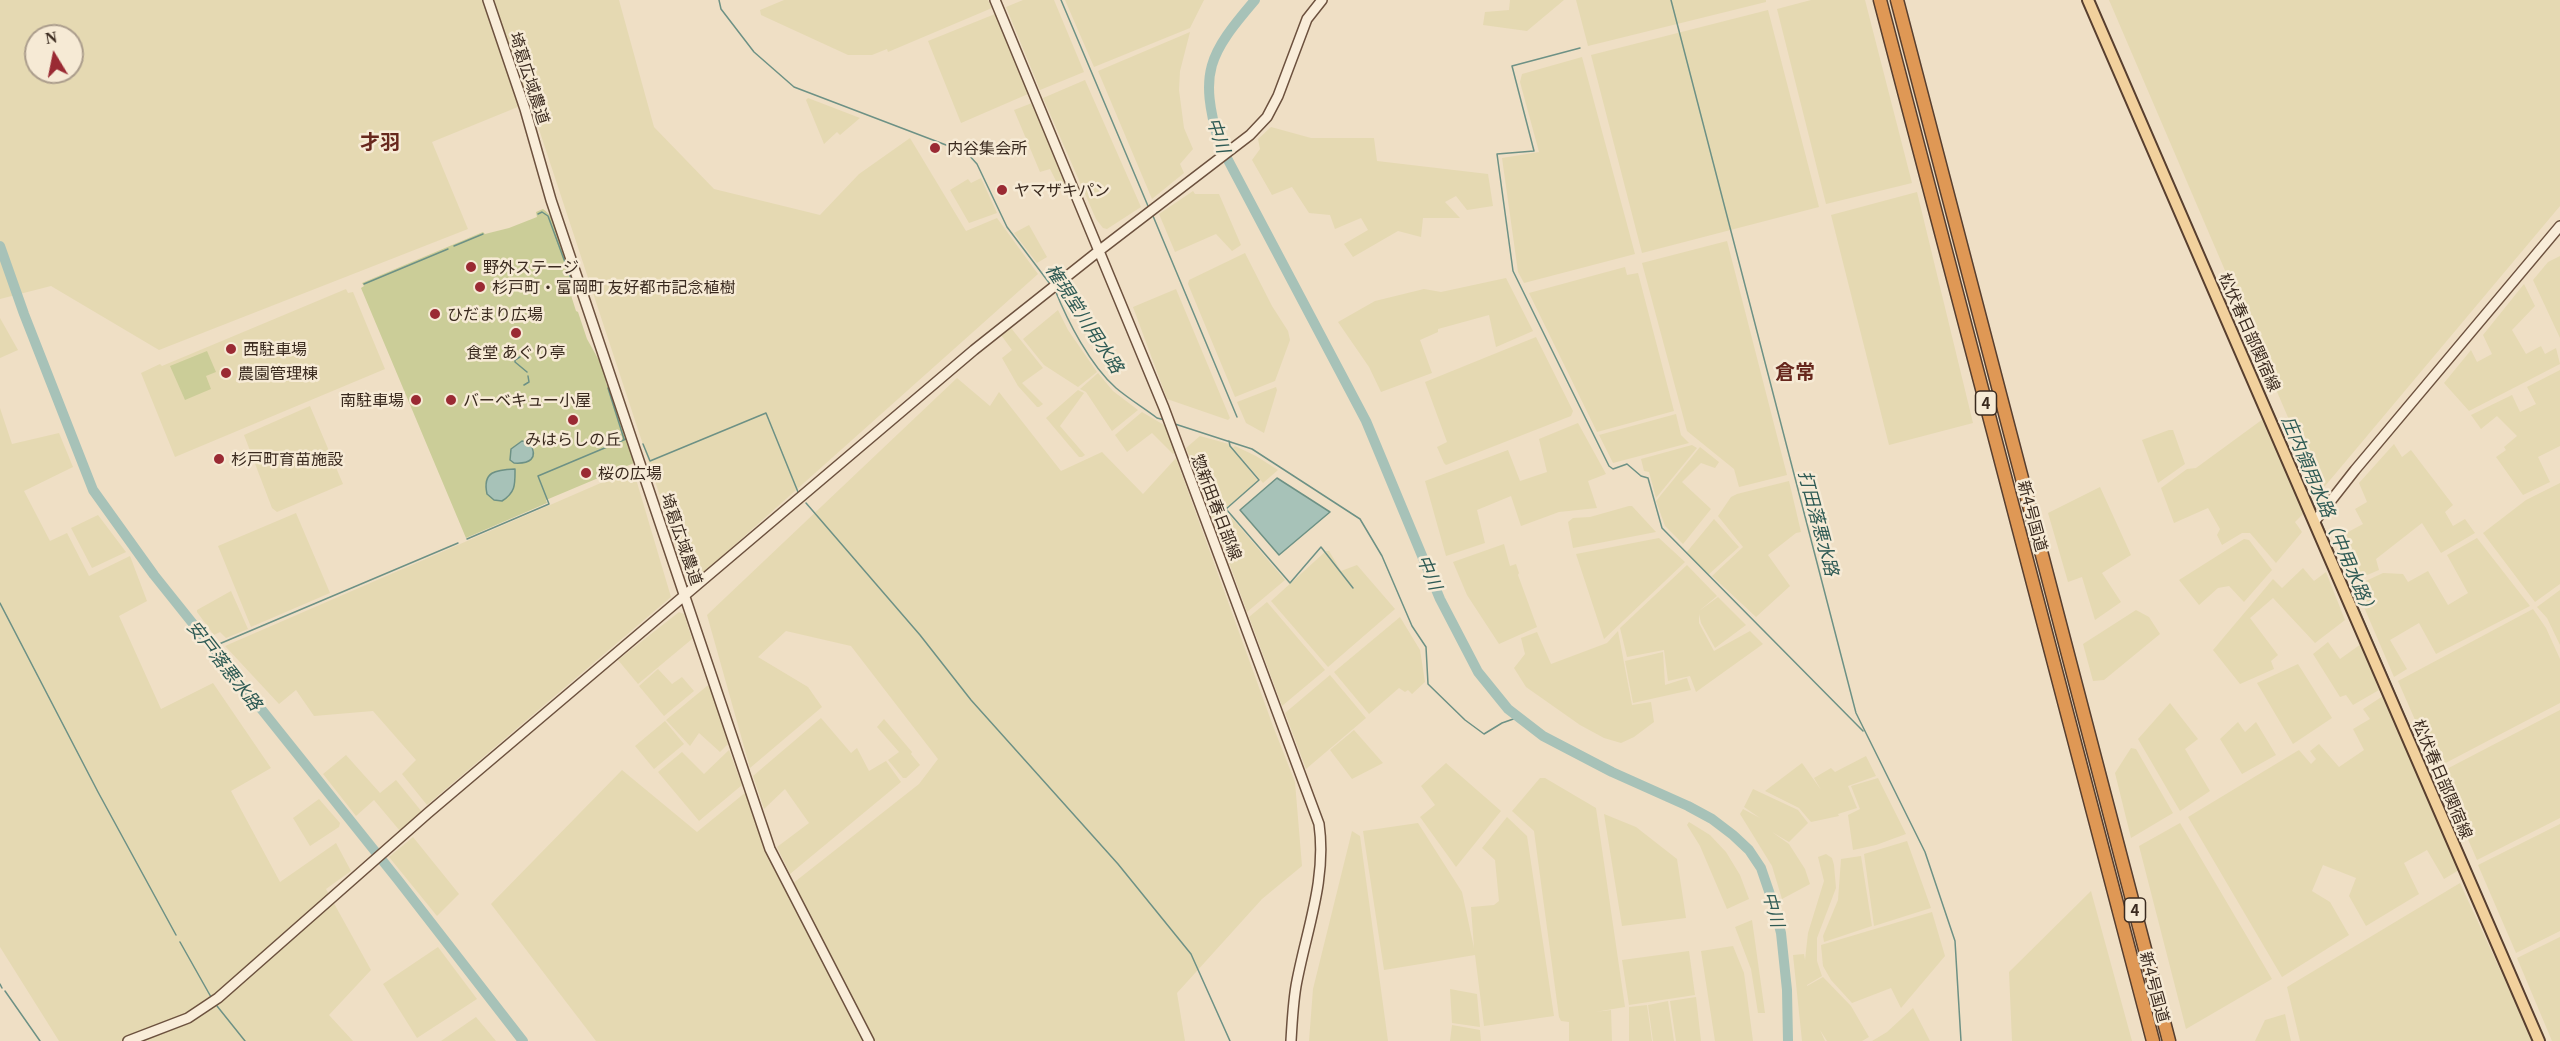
<!DOCTYPE html>
<meta charset="utf-8">
<style>
body{margin:0}
#map{position:relative;width:2560px;height:1041px;overflow:hidden;background:#efdfc5;font-family:Georgia,serif}
canvas{display:block}
.north{position:absolute;left:24px;top:24px;width:60px;height:60px;box-sizing:border-box;background:#f6ead5;border:2px solid #ab9d8c;border-radius:50%;rotate:350deg;font-size:16px;font-weight:700;line-height:24px;text-align:center;color:#3a2a1f}
.north::after{content:'';display:block;margin:auto;width:21px;height:27px;background:#9a2a33;clip-path:polygon(50% 0,100% 100%,50% 72%,0 100%)}
</style>
<div id="map">
<canvas width="2560" height="1041"></canvas>
<div class="north">N</div>
</div>
<script>
const ctx = document.querySelector('canvas').getContext('2d');
ctx.lineJoin = 'round';
function paint(path, color) {
  ctx.fillStyle = color;
  ctx.fill(path, 'evenodd');
}
function trace(path, color, width, dash) {
  ctx.strokeStyle = color;
  ctx.lineWidth = width;
  ctx.lineCap = dash ? 'butt' : 'round';
  ctx.setLineDash(dash || []);
  ctx.stroke(path);
}
function label(font, color, halo, rows, align = 'center') {
  ctx.font = font + ' Georgia,"Noto Sans JP",serif';
  ctx.lineWidth = 5;
  ctx.setLineDash([]);
  ctx.textBaseline = 'middle';
  ctx.strokeStyle = halo;
  ctx.fillStyle = color;
  for (const [text, x, y, turn = 0] of rows) {
    ctx.save();
    ctx.translate(x, y);
    ctx.rotate((+turn || 0) * Math.PI / 180);
    ctx.textAlign = isNaN(turn) ? turn : align;
    if (halo) ctx.strokeText(text, 0, 0);
    ctx.fillText(text, 0, 0);
    ctx.restore();
  }
}
paint(new Path2D(`
 M0 0H619L654 127 714 189 820 215 859 174 910 138 966 231 997 218 1038 274 693 582 687 578 530 102 432 142 468 229 159 350 51 286 0 299ZM36 36H72V72H36Z
 M784 0H988L992 8 888 52 887 49 872 55H848L761 15 760 10Z
 M1023 0H1054L1084 72 1040 90 1006 7Z
 M1065 0H1204L1190 28 1094 67Z
 M1510 0H1564L1527 31 1483 25 1485 12 1509 10Z
 M1576 0H1766V2L1588 46Z
 M1811 0H1865L1912 183 1826 204 1777 9Z
 M2109 0H2560V206L2320 492Z
 M1768 10 1819 207 1642 253 1591 55Z
 M995 14 1028 94 961 123 928 41Z
 M1190 32 1180 71 1179 90 1184 128 1193 149 1180 164 1184 173 1152 199 1098 71Z
 M1582 57 1635 254 1524 283 1518 272 1502 158 1539 152 1520 82 1522 74Z
 M1085 80 1141 207 1107 229 1103 228 1096 219 1043 98Z
 M808 98 860 118 840 135 837 132 824 144 806 100Z
 M1032 103 1065 185 1059 187 1050 169 1040 172 1014 110Z
 M1271 127 1311 138H1374L1377 161 1488 174 1493 206 1467 210 1456 196 1445 202 1460 218H1423L1421 237 1398 231 1353 257 1344 244 1368 230 1361 218 1335 229 1330 215 1309 213 1292 187 1272 195 1252 160 1260 149 1258 139Z
 M981 178 997 213 969 223 950 190 968 179 971 183Z
 M1193 191 1195 194H1219L1241 245 1232 251 1216 234 1175 252 1159 214Z
 M1917 192 1973 423 1889 445 1831 215Z
 M1029 225 1047 257 1037 263 1014 233Z
 M1727 241 1787 475 1739 487 1734 469 1687 431 1642 263Z
 M1245 253 1272 306 1288 331 1290 340 1275 381 1235 397 1188 284 1189 280Z
 M2560 256V338L2533 280 2548 262Z
 M1625 267 1627 275 1638 273 1674 411 1597 432 1529 293Z
 M1506 278 1533 331 1496 347 1489 315 1438 329V332L1420 340 1432 373 1381 392 1369 367 1338 322 1375 301 1424 289 1441 292Z
 M2524 284 2535 306 2512 330 2526 354 2541 346 2545 354 2556 348 2560 364 2469 411 2444 383 2471 350 2477 362 2492 354 2483 335Z
 M346 289 348 293 353 292 385 369 175 457 141 373 160 364 162 366Z
 M1176 289 1230 418 1228 420 1167 399 1133 307Z
 M1058 310 1068 330 1097 372 1078 387 1044 365 1023 339Z
 M0 318 18 350 0 358Z
 M1011 328 1043 368 1022 383 1043 404 1039 407H1037L1018 386 1002 358 1012 350 1001 335Z
 M1536 337 1573 411 1571 416 1446 465 1444 463 1437 447 1447 442 1425 382Z
 M2560 370V446L2538 457 2550 482 2523 495 2496 457 2506 450 2504 447 2517 436 2497 416 2481 429 2471 415 2512 395 2520 412 2536 404 2527 387Z
 M1098 373 1113 391 1138 410 1112 431 1086 392 1080 389Z
 M957 378 990 406 999 392 1061 471 1102 452 1143 494 1176 458 1273 726 1295 782 1302 866 1262 899 1177 993 1185 1041H596L491 904 622 770 697 832 746 792 765 852 787 888 919 784 938 759 851 646 786 631 758 657 808 687 822 707 750 768 707 615Z
 M1276 387 1277 390 1264 433 1246 423 1237 402Z
 M1078 390 1084 393 1060 426 1085 455 1082 457H1079L1046 418Z
 M310 406 343 484 277 512 272 508 244 435Z
 M0 408 12 444 59 433 73 467 24 491 50 541 67 533 89 576 130 556 147 601 119 616 161 709 213 683 271 768 231 791 280 882 336 843 351 871 326 889 371 970 329 1015 353 1041H59L0 947Z
 M1142 412 1164 425 1175 452 1173 454 1152 433 1127 452 1115 435Z
 M1676 414 1681 435 1689 443 1613 463 1599 435Z
 M2263 419 2304 513 2295 522 2302 532 2276 563 2250 533H2242L2222 545 2217 535 2220 529 2208 508 2174 523 2161 488 2187 469 2196 468Z
 M1578 423 1606 474 1588 481 1597 508 1559 512 1521 526 1511 496 1477 510 1485 543 1446 556 1425 481 1508 450 1520 481 1547 472 1539 439Z
 M2169 430H2173L2185 464 2158 483 2142 440Z
 M1200 436 1229 444 1258 481 1213 519 1186 448Z
 M2394 444 2402 457 2411 450 2453 505 2445 512 2453 526 2465 519 2475 533 2441 553 2422 523 2376 559 2379 570 2353 581 2335 539 2363 524 2355 509 2367 502 2359 483Z
 M1692 445 1697 448 1656 498 1649 472 1644 471 1641 459Z
 M1235 446 1256 456 1278 470 1263 483 1233 448Z
 M1700 447 1719 462 1715 468 1701 463 1682 482 1711 509 1683 544 1665 526 1656 501Z
 M633 469 671 597 427 805 402 774 416 760 373 711 314 716 296 690 279 704 225 646Z
 M1789 481 1801 532 1796 533 1768 555 1790 586 1756 617 1712 576 1743 547 1718 516 1731 497 1737 494Z
 M2560 483V584L2535 602 2483 533 2526 500Z
 M2100 487 2131 555 2102 573 2121 602 2095 620 2082 577 2068 582 2048 513Z
 M1629 506H1632L1656 532 1573 548 1568 522 1573 518 1590 517Z
 M1226 511 1285 580 1247 612 1214 521Z
 M296 513 330 593 251 627 218 546Z
 M98 515 126 552 92 568 71 528Z
 M1714 519 1739 547 1708 575 1686 553Z
 M1659 538 1685 562 1604 639 1576 554Z
 M2477 538 2530 606 2436 654 2419 623 2390 640 2407 669 2394 677 2355 586 2383 573 2403 574 2408 582 2428 571 2448 605 2468 593 2447 555Z
 M2244 539 2249 540 2272 570 2244 602 2229 586 2218 588 2199 605 2179 580Z
 M1504 544 1510 566 1516 564 1519 573 1518 575 1537 627 1499 644 1467 595 1453 562Z
 M1326 551H1329L1341 571 1357 565 1395 609 1328 667 1271 601Z
 M1687 565 1717 596 1699 611 1718 597 1746 625 1715 648 1701 623 1699 614V623L1714 651 1750 631 1763 644 1696 692 1690 676 1668 681 1664 650 1627 657 1620 628Z
 M2303 568 2314 581 2326 572 2345 620 2315 643 2273 598 2250 618 2278 655 2271 661 2274 669 2240 684 2213 650 2273 579 2282 588Z
 M2560 590V645L2547 618 2537 607Z
 M231 591 248 629 226 638 220 632 214 635 197 612V610Z
 M1267 602 1325 670 1282 706 1249 617Z
 M2533 609 2546 628 2560 659V703L2436 768 2398 681Z
 M2136 610 2149 617 2160 634 2104 680 2093 681 2083 644Z
 M679 612 684 614 692 639 638 684 618 660Z
 M1400 617 1420 650 1425 682 1412 694 1408 690 1405 692 1399 688 1369 714 1334 672Z
 M1618 631 1632 705 1651 702 1654 722 1634 737 1621 743 1604 738 1580 725 1526 687 1514 668 1525 654 1521 638 1537 632 1551 664 1607 643Z
 M2328 642 2340 659 2361 644 2379 690 2353 705 2346 695 2340 697 2313 654Z
 M1663 652 1665 685 1687 678 1691 690 1633 703 1625 661Z
 M2298 664 2332 718 2293 744 2257 683Z
 M658 669 672 684 682 677 694 691 664 716 639 686Z
 M1330 675 1366 718 1306 769 1285 713Z
 M707 686H710L728 744 720 752 699 733 690 746 666 720Z
 M2383 696 2459 870 2444 879 2427 850 2404 863 2419 894 2366 926 2349 896 2356 878 2323 865 2312 891 2330 902 2349 935 2282 977 2188 817 2299 750 2311 764 2316 759 2310 751 2319 744 2339 767 2364 750 2353 729 2370 719 2363 709Z
 M2170 703 2198 739 2185 749 2210 791 2180 811 2138 739Z
 M2560 710V818L2477 860 2439 773Z
 M821 718 851 753 857 748 869 771 886 761 901 782 790 874 777 847 809 823 785 789 764 809 753 776Z
 M884 719 912 752 911 754 920 765 906 778H903L888 760 899 752 877 727Z
 M665 721 684 744 654 769 635 746Z
 M2238 722 2245 732 2256 722 2276 755 2242 774 2220 739Z
 M1354 730 1383 763 1352 779 1330 750Z
 M2131 748 2136 749 2173 813 2131 838 2115 773Z
 M729 750 742 785 699 821 658 772 682 752 704 774Z
 M346 755 380 793 396 780 422 812 400 831 374 800 356 816 323 774Z
 M1866 756 1876 776 1848 786 1857 808 1838 814 1839 816 1811 822 1799 808 1765 791 1802 763 1821 790 1814 778 1831 768 1835 772Z
 M1446 763 1501 811 1456 867 1420 817 1435 805 1421 786Z
 M1540 778H1545L1596 808 1625 1007 1595 1012 1611 1010 1612 1041H1569V1022L1561 1021 1559 1017 1534 831 1512 811Z
 M1878 778 1906 834 1876 845 1853 850 1848 815 1860 809 1851 786Z
 M1753 789 1798 810 1808 823 1789 842 1772 832 1789 844 1805 869 1810 884 1782 899 1772 866 1740 814 1743 809 1760 818 1744 807Z
 M319 799 340 823 339 827 310 846 293 818Z
 M1604 814 1636 827 1677 859 1686 918 1622 926Z
 M1507 817 1527 836 1554 1016 1484 1026 1475 955 1384 970 1363 831 1418 823 1462 892 1474 948 1471 907 1494 905 1499 901 1495 860 1482 848Z
 M1689 822 1710 835 1726 852 1740 875 1749 899 1727 909 1700 846 1687 825Z
 M2180 823 2272 979 2186 1029 2139 846Z
 M2560 824V931L2516 953 2478 865Z
 M1352 831 1360 836 1388 1041H1309L1313 989Z
 M413 837 459 894 437 916 389 857Z
 M1907 841 1931 908 1874 926 1864 854Z
 M1826 854 1832 858 1834 865 1836 888 1817 938V961L1822 976 1807 985V990V986L1823 977 1851 1006 1869 1037 1862 1041H1827L1820 1030 1825 1041H1802L1793 955 1804 954 1805 960 1808 933 1824 881 1818 857Z
 M1861 856 1872 926 1824 942 1823 936 1838 900 1841 859Z
 M2460 883 2533 1041H2300L2287 987Z
 M2091 891 2132 1041H2012L2009 972Z
 M1932 912 1945 956 1901 1008 1891 988 1852 1003 1831 980 1823 966 1821 945Z
 M1752 920 1765 1013H1758L1751 969 1735 927Z
 M2560 937V1041H2552L2517 958Z
 M1733 946 1744 973 1753 1041H1715L1701 951Z
 M438 947 477 999 417 1038 383 984Z
 M1689 951 1695 995 1629 1005 1622 960Z
 M1450 989 1477 994 1480 1027 1452 1023Z
 M1696 997 1701 1041H1676L1670 1001Z
 M1668 1001 1674 1041H1653L1648 1005Z
 M1647 1005 1652 1041H1629V1007Z
 M1913 1008 1930 1041H1872L1887 1032Z
 M2285 1014 2291 1041H2255L2265 1020Z
 M476 1017 496 1041H441Z
 M1452 1025 1480 1030 1481 1041H1450Z`), '#e5d9b2');
paint(new Path2D(`
 M543 209C560 220 570 264 576 284L570 292 576 311 578 312 587 339 605 371 606 384 609 385 634 463 546 500 547 503 466 538 361 288 364 286 362 283 483 232 485 234 509 228 537 217 536 212Z
 M207 351 216 372 206 376 211 389 185 400 170 366Z`), '#cbcd98');
const water = new Path2D(`
 M522 441 530 443C539 459 529 464 514 463L510 460 511 449Z
 M515 469C515 484 516 492 502 501L494 500 487 494C482 471 496 470 515 469Z
 M1277 478 1330 512 1279 555 1240 510Z`);
paint(water, '#a7c2b8');
trace(water, '#6d9185', 1.5);
trace(new Path2D(`
 M719 0 721 9 754 52 794 87 967 153 977 164 1007 227 1050 284
 M1061 0 1148 206
 M1671 0 1856 713 1925 852 1955 941 1961 1041
 M1580 48 1512 66 1534 151 1497 154 1513 271 1609 466 1613 469 1627 464 1641 476 1648 478 1662 528 1863 731
 M538 214 542 212 548 216 573 284
 M1153 216 1237 417
 M454 246 483 234
 M364 284 448 249
 M2217 284 2317 513
 M1055 290C1068 322 1090 365 1116 388 1129 399 1144 408 1157 418L1165 420
 M520 357 515 360V362L527 372
 M524 385 529 382 528 376
 M608 388 624 439
 M1175 424 1252 449 1360 519 1382 556 1412 626 1426 647 1428 684 1465 720 1484 734 1502 723 1519 717
 M1229 441 1230 446 1259 480 1226 509 1290 583 1321 547 1353 588
 M643 444 650 461 766 413 798 492
 M806 503 920 635 971 700 1118 864 1191 954 1230 1041
 M2320 520 2545 1041
 M467 539 549 504 538 476 626 439
 M0 603 98 792 176 935
 M212 647 458 543
 M180 942 211 997
 M0 984 2 988
 M5 991 40 1041
 M217 1006 245 1041`), '#6d9185', 1.5);
trace(new Path2D(`
 M1255 0C1208 55 1199 72 1219 143L1366 421 1440 599 1478 672 1508 709 1543 736 1612 772 1688 806 1712 819 1733 835 1749 850 1761 868 1774 906 1781 933 1787 990 1788 1041
 M0 246 24 314 93 490 154 575 398 880 523 1041`), '#a7c2b8', 10);
const secondary = new Path2D(`
 M488 0 525 109 551 200 770 849 869 1041
 M995 0 1164 408 1319 824C1327 880 1306 931 1296 986 1293 1004 1292 1023 1291 1041
 M2315 521 2355 470 2560 226
 M128 1041 188 1018 218 998 428 813 974 350 1100 250 1250 135 1267 117 1278 96 1307 19 1322 0`);
const primary = new Path2D(`
 M2088 0 2539 1041`);
const highway = new Path2D(`
 M1880 0 2153 1041
 M1897 0 2169 1041`);
trace(secondary, '#6c513e', 12);
trace(primary, '#583f2f', 14);
trace(highway, '#583f2f', 15);
trace(secondary, '#f9edd9', 9);
trace(primary, '#f2d19d', 10);
trace(highway, '#df9855', 12);
for (const [x, y, r, color] of [
 [935,148,6,"#9a2a33"],
 [1002,190,6,"#9a2a33"],
 [471,267,6,"#9a2a33"],
 [480,287,6,"#9a2a33"],
 [435,314,6,"#9a2a33"],
 [516,333,6,"#9a2a33"],
 [231,349,6,"#9a2a33"],
 [226,373,6,"#9a2a33"],
 [416,400,6,"#9a2a33"],
 [451,400,6,"#9a2a33"],
 [573,420,6,"#9a2a33"],
 [219,459,6,"#9a2a33"],
 [586,473,6,"#9a2a33"]
]) {
  const dot = new Path2D();
  dot.arc(x, y, r, 0, 2 * Math.PI);
  ctx.fillStyle = color;
  ctx.fill(dot);
  trace(dot, '#f6ead5', 2);
}
for (const [x, y, w] of [
 [1986,403,21],
 [2135,910,21]
]) {
  const box = new Path2D();
  box.roundRect(x - w / 2, y - 12, w, 24, 4.5);
  ctx.fillStyle = '#f6ead5';
  ctx.fill(box);
  trace(box, '#3a2a1f', 1.5);
}
label('bold 15px', '#3a2a1f', null, [
 ["4",1986,403],
 ["4",2135,910]
]);
label('16px', '#3a2a1f', '#f6ead5', [
 ["埼葛広域農道",530,78,72],
 ["松伏春日部関宿線",2250,332,66],
 ["惣新田春日部線",1217,507,69],
 ["新4号国道",2033,516,75],
 ["埼葛広域農道",682,539,71],
 ["松伏春日部関宿線",2443,779,67],
 ["新4号国道",2155,987,75]
]);
label('16px', '#3a2a1f', '#f6ead5', [
 ["内谷集会所",947,148],
 ["ヤマザキパン",1014,190],
 ["野外ステージ",483,267],
 ["杉戸町・富岡町 友好都市記念植樹",492,287],
 ["ひだまり広場",447,314],
 ["西駐車場",243,349],
 ["食堂 あぐり亭",516,352,"center"],
 ["農園管理棟",238,373],
 ["南駐車場",404,400,"right"],
 ["バーベキュー小屋",463,400],
 ["みはらしの丘",573,439,"center"],
 ["杉戸町育苗施設",231,459],
 ["桜の広場",598,473]
], 'left');
label('italic 18px', '#2e5a54', '#f6ead5', [
 ["中川",1219,135,71],
 ["権現堂川用水路",1085,318,57],
 ["庄内領用水路（中用水路）",2330,516,67],
 ["打田落悪水路",1819,523,75],
 ["中川",1430,572,67],
 ["安戸落悪水路",225,665,52],
 ["中川",1774,909,75]
]);
label('bold 20px', '#67271d', '#f6ead5', [
 ["才羽",380,141],
 ["倉常",1795,371]
]);
</script>
